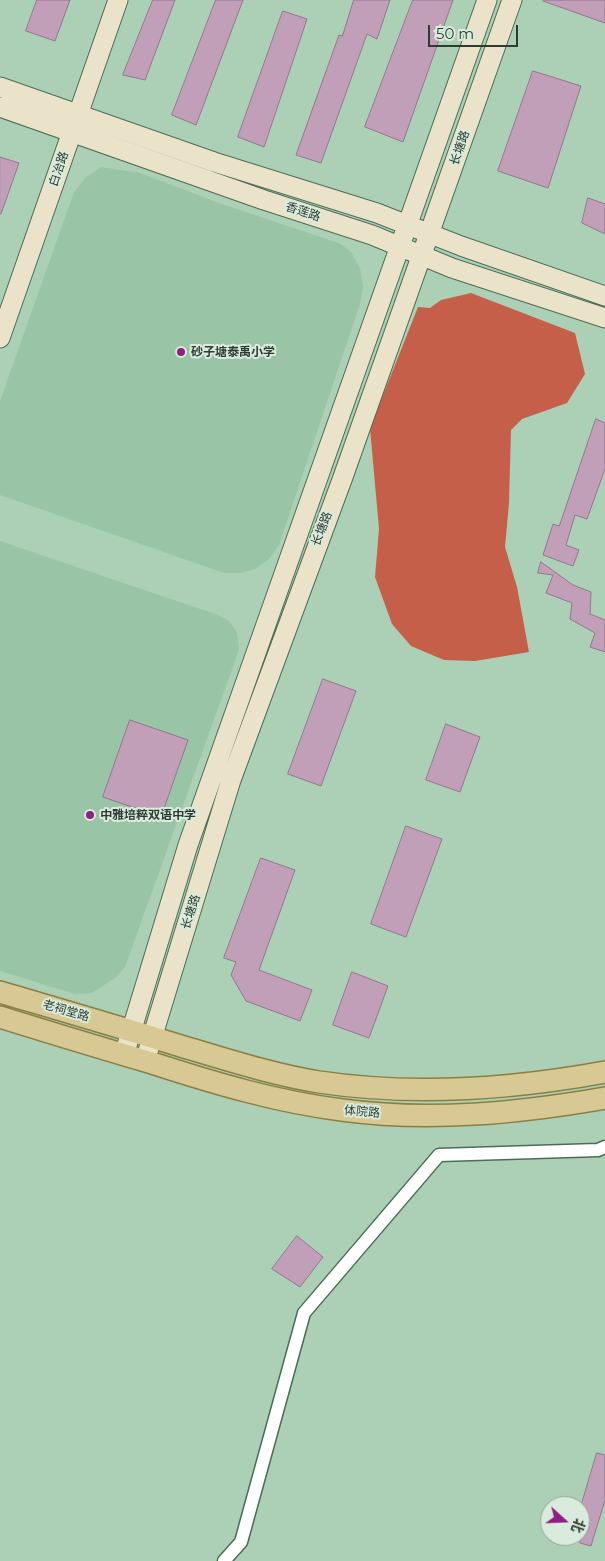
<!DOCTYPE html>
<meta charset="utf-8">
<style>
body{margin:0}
#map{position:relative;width:605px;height:1561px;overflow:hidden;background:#abd0b5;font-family:Montserrat,"Noto Sans SC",sans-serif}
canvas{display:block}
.north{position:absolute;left:540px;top:1496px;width:50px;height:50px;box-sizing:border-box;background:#d9ebdd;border:1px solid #94a598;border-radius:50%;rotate:110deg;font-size:14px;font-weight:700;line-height:20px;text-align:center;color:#2d3c31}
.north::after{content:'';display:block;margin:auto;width:18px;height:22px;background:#8f2082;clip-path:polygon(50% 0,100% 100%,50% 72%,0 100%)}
.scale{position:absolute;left:428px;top:25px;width:90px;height:22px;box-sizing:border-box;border:2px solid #2d3c31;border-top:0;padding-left:6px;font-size:15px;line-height:18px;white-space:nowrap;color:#2d3c31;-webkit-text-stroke:4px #d9ebdd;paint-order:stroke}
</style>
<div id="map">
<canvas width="605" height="1561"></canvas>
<div class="north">北</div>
<div class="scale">50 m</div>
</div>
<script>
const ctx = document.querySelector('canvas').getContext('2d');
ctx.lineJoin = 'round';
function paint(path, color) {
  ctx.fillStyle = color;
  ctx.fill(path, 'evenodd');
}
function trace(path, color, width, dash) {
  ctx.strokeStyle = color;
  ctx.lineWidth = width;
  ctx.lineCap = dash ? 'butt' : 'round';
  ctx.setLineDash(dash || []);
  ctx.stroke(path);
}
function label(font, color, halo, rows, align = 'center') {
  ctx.font = font + ' Montserrat,"Noto Sans SC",sans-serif';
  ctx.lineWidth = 4;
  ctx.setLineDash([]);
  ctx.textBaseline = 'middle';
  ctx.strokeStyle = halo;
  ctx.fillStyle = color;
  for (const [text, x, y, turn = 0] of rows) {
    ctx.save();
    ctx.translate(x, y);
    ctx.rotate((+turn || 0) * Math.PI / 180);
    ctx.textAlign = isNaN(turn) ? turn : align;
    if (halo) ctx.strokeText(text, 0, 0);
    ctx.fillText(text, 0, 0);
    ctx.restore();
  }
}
paint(new Path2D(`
 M101 167 140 173 219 203 341 244 351 252 360 268 363 286 360 304 279 545 269 559 255 569 240 573H224L0 495V401L74 192 86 177Z
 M0 541 215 614 228 620 237 632 239 648 234 664 125 967 115 978 92 993 75 994 0 971Z`), '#99c5a6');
paint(new Path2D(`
 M471 293 575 333 585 374 567 403 522 419 511 430 509 503 505 547 517 587 529 652 475 661 444 660 411 646 392 624 375 577 379 529 370 428 418 307 430 308 441 300Z`), '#c55f49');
const building = new Path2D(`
 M37 0H70L55 41 26 31Z
 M153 0H175L145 80 123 75Z
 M216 0H243L196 125 172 115Z
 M354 0H390L377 39 367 34 321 163 296 155 339 35 342 36Z
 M413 0H453L403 142 365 127Z
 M544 0H605V23L543 1Z
 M283 11 307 19 264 147 238 137Z
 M533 71 581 86 548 188 498 171Z
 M0 157 19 163 1 214H0Z
 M588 198 605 204V234L582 223Z
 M596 419 605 423V469L587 519 575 515 566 545 579 550 573 566 543 555 553 524 559 526Z
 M541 562 573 585 591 592 590 614 605 620V652L590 647 595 633 570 619 572 603 546 593 553 575 538 573Z
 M323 679 356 691 321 786 288 774Z
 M130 720 188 740 161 817 103 797Z
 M446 724 480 737 460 792 426 780Z
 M406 826 442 839 406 937 371 924Z
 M261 858 295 870 259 970 312 990 300 1021 246 1001 231 975 236 962 224 958Z
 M352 972 388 986 369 1038 333 1025Z
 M297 1236 323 1257 300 1287 272 1269Z
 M597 1453 605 1455V1500L591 1546 580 1543V1509Z`);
paint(building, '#c19fb9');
trace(building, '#95758f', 1);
const street = new Path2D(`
 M224 1561 241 1542 304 1313 439 1155 598 1150 605 1147`);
const secondary = new Path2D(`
 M0 87 214 162 377 213 461 246 605 296
 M0 107 264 200 372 235 452 268 605 318
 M0 338 118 0
 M124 1055 188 845 487 0
 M145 1061 231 780 343 477 512 0`);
const primary = new Path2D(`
 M0 992C61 1010 123 1028 184 1047 229 1060 274 1075 319 1082 413 1096 512 1089 605 1072
 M0 1017C51 1033 101 1048 152 1063 214 1083 277 1102 342 1110 429 1122 519 1113 605 1098`);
trace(street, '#4b6d55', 15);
trace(secondary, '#4b6d55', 21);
trace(primary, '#8a7f43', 24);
trace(street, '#fff', 12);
trace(secondary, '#ebe3c9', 19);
trace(primary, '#d7c894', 21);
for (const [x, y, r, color] of [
 [181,352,5,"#8f2082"],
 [90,815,5,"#8f2082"]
]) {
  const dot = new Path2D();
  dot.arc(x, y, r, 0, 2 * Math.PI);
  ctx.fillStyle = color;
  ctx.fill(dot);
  trace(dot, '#d9ebdd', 2);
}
label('12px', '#2d3c31', '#d9ebdd', [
 ["长塘路",460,148,-71],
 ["白冶路",59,169,-71],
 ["香莲路",303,212,18],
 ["长塘路",322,529,-69],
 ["长塘路",191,912,-72],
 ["老祠堂路",66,1011,16],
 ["体院路",362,1112,5]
]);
label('bold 12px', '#2d3c31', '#d9ebdd', [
 ["砂子塘泰禹小学",191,352],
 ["中雅培粹双语中学",100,815]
], 'left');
</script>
